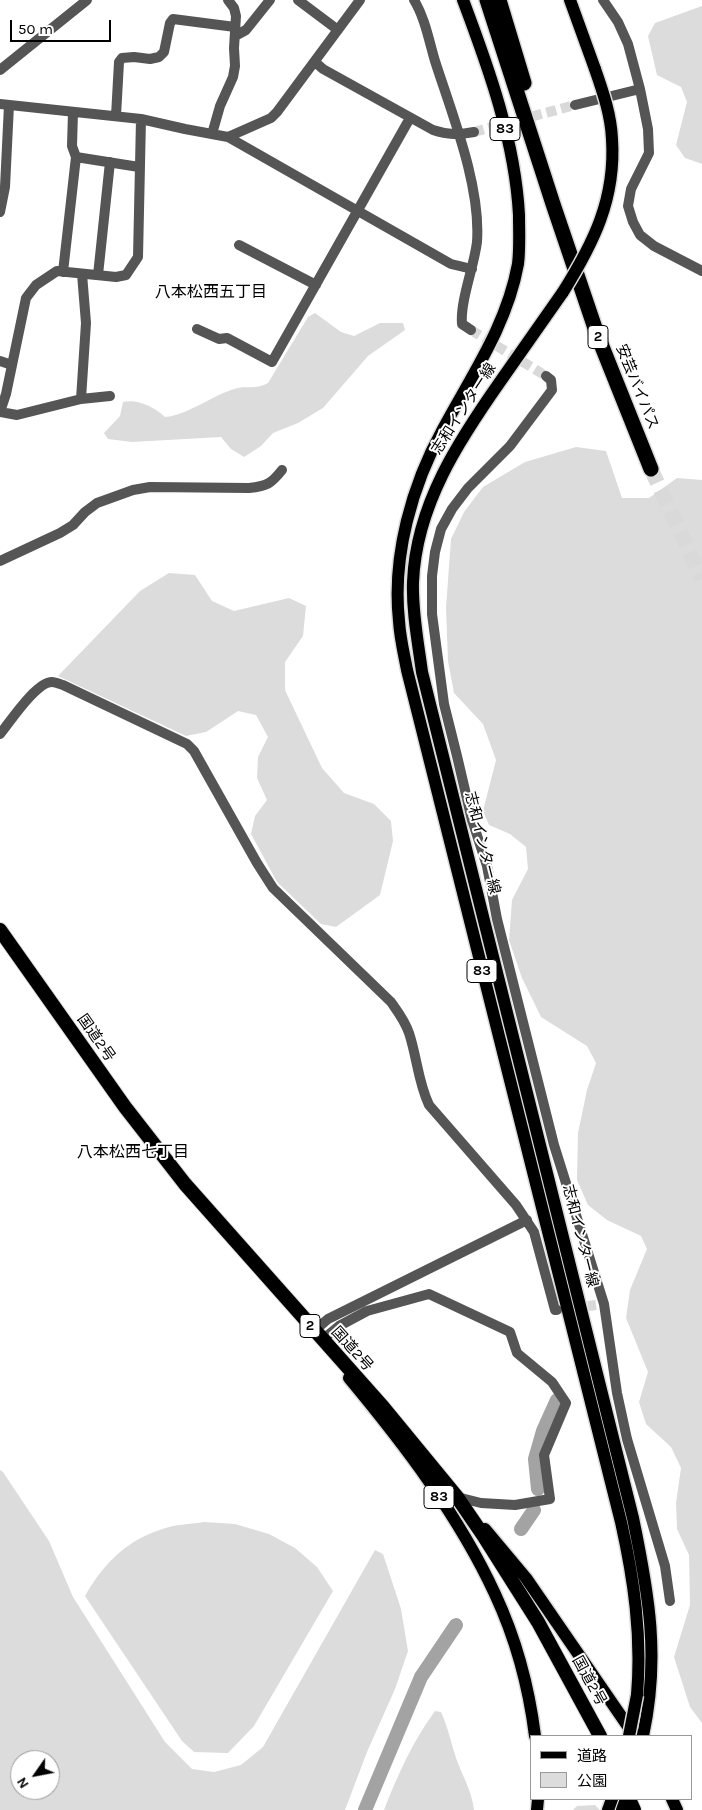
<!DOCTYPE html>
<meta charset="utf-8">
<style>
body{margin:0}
#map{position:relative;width:702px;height:1810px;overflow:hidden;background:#fff;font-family:Karla,"Noto Sans JP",sans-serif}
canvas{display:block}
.legend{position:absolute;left:530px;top:1735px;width:162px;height:65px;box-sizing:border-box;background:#fff;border:1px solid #999;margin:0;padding:6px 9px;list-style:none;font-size:15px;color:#000}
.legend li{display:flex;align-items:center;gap:10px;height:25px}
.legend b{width:25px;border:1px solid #999}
.north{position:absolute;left:10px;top:1750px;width:50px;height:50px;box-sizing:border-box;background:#fff;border:1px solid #999;border-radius:50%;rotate:237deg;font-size:14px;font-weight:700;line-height:20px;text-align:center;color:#000}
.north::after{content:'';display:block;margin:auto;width:18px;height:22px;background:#000;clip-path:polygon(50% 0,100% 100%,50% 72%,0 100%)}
.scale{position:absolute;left:10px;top:20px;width:101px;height:22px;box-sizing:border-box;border:2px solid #000;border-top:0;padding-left:6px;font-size:15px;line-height:18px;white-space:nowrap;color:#000;-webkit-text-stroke:4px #fff;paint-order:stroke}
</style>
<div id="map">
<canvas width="702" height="1810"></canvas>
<ul class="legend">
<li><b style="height:6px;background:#000"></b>道路</li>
<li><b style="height:14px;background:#dcdcdc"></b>公園</li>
</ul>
<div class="north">N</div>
<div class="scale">50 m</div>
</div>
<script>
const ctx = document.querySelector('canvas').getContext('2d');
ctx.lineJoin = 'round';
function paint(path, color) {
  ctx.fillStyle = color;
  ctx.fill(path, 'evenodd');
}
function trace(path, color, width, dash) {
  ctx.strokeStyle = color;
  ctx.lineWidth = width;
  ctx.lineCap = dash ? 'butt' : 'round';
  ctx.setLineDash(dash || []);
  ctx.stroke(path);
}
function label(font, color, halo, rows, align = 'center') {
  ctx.font = font + ' Karla,"Noto Sans JP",sans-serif';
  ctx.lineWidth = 4;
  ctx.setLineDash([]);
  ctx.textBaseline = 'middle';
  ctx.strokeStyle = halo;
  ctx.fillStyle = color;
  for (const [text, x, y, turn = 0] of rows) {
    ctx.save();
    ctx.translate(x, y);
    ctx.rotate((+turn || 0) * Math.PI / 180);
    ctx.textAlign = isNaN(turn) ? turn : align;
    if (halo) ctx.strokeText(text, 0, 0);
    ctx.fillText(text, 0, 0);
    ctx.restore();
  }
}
paint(new Path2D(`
 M702 6V164L685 158 676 145 687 102 681 87 657 75 648 36 655 23Z
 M315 313 341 332 354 336 380 323H403L405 330 368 356 323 408 298 423 273 433 261 446 244 457 231 449 221 437 132 442 108 439 104 433 120 416 123 402C138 399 154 407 165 417 188 415 211 396 234 389 245 385 257 390 268 383L308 317Z
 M576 447 606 451 622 498H649L677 478 702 480V1723L690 1707 674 1657 690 1605 689 1555 677 1529 676 1503 681 1468 671 1447 646 1424 639 1402 648 1372 626 1318 630 1290 647 1249 641 1236 607 1220 588 1205 577 1180 578 1133 587 1090 596 1063 587 1046 541 1017 522 978 509 940 512 900 528 869 526 847 510 834 489 825 483 811 496 760 483 724 454 693 448 661 446 608 451 539 464 512 483 487 525 462Z
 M169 573 195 575 212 601 234 611 289 598 306 606 303 636 285 662V690L322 768 344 793 374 804 391 821 393 841 380 895 336 927 321 924 277 882 251 834 255 816 267 800 257 778 258 757 268 737 256 715 238 711 206 732 186 736 58 676 140 591Z
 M0 1470 3 1472 49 1541 73 1597 165 1742 192 1769 214 1772 241 1765 263 1747 375 1550 383 1554 401 1609 408 1651 395 1689 367 1752 345 1810H0ZM20 1760H50V1790H20Z
 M204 1522 235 1524 269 1534 295 1548 317 1567 333 1591 254 1726 228 1753 194 1752 182 1741 85 1596C105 1561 129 1538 169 1527 180 1524 192 1524 204 1522Z
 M435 1711 441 1712C448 1727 451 1743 456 1758 462 1775 472 1791 474 1810H384C397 1776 413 1741 435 1711Z
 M595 1805 600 1810H573L577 1806Z`), '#dcdcdc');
trace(new Path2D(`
 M538 1489 535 1459 543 1431 557 1400
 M521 1529 534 1510
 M365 1810 421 1677 456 1625`), '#a3a3a3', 14);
trace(new Path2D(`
 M474 132 575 105
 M471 330 546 376
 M573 1308 596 1305`), '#d9d9d9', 10, [10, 5]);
trace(new Path2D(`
 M651 469 702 579`), '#d9d9d9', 15, [15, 8]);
const primary = new Path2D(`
 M463 0C489 69 515 141 519 215 519 231 520 249 518 264 507 325 472 375 443 429 412 485 392 556 399 621 400 638 404 654 407 670L621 1522C634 1580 642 1636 637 1695
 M570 0 595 69
 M563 292C543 321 522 350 502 379 459 440 416 505 413 582 412 612 418 642 422 672L633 1518C649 1595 660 1658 643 1736
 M349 1378C404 1444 459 1516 495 1594 516 1639 529 1688 535 1736
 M485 1529 526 1578 634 1735
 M672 1799 677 1810
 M537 1810 538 1799
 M608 1810 612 1799
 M622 1810 626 1799`);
const trunk = new Path2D(`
 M0 930 125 1107 185 1184 383 1407 457 1497 483 1535 538 1622 600 1736
 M629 1799 634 1810`);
const motorway = new Path2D(`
 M487 0 553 204 597 334 651 469
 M499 0 524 83`);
trace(primary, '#dbdbdb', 15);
trace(trunk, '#dbdbdb', 16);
trace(motorway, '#dbdbdb', 18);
trace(new Path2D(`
 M298 0 338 30
 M414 0C425 18 429 41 435 61 452 114 481 186 477 242 474 267 460 301 462 324L471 330
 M603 0 618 22 628 44 640 89 648 129 649 153 631 189 628 206 633 222 640 235 654 246 702 271
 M235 36 246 30 270 0
 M315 62 323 69 433 130C448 135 459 135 474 132
 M0 70 87 0
 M0 104 141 119 185 129 228 137 271 118 277 112 360 0
 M575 105 640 89
 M73 112 72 146 76 157 139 167
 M116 116 119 62 122 58 134 57 150 59 159 57 164 52 170 23 173 19 235 27
 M212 134 220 106 233 77 235 66 234 48 236 16 234 8 228 0
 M228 137 451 264 472 269
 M0 212 5 187 9 105
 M239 245 316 285
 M63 272 76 157
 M98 275 110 162
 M197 329 219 339 227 338 272 362 410 118
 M0 361 12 365
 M546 376 551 380 552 390 510 446 468 488 452 509 441 529 435 552 432 576V614L444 704 457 756 472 820 487 866 497 919 554 1145 604 1304 617 1393 627 1439 665 1566 670 1601
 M81 399 86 323 82 274
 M0 412 6 394 26 298 36 285 57 271 116 277 126 275 138 257 141 119
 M0 412 17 415 81 399 110 396
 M0 561 60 533 73 525 85 512 97 503 133 490 150 487 249 488C267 486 271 484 282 470
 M0 734C10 722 36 682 52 682 55 682 60 684 63 685L187 744 194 751 257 863 273 888 391 1002C398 1012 405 1021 409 1033 417 1057 418 1082 429 1105L516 1205 534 1232 555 1310H557
 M314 1331 328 1319 527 1220
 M322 1340 339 1326 367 1311 429 1294 510 1332 517 1353 552 1382 566 1403 544 1455 550 1499 515 1505 481 1503 457 1497`), '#555', 10);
trace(primary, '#000', 12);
trace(trunk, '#000', 14);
trace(motorway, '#000', 15);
const primaryBridge = new Path2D(`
 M563 292C593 244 616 199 612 139 611 115 603 92 595 69
 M629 1736 637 1695`);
trace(primaryBridge, '#dbdbdb', 15, []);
trace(primaryBridge, '#000', 12);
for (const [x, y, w] of [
 [505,129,30],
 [598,337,20],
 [482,971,30],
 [310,1326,20],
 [439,1497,30]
]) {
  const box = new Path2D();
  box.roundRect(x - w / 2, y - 11.5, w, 23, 4);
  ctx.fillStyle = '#fff';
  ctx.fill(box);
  trace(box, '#000', 1);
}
label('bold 14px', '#000', null, [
 ["83",505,129],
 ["2",598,337],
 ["83",482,971],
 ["2",310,1326],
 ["83",439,1497]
]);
label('15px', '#000', '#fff', [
 ["安芸バイパス",637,387,68],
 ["志和インター線",464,409,-57],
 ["志和インター線",482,843,76],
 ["国道2号",96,1038,55],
 ["志和インター線",580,1236,76],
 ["国道2号",352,1349,48],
 ["国道2号",589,1681,61]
]);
label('16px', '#000', '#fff', [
 ["八本松西五丁目",211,292],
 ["八本松西七丁目",133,1152]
]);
</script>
